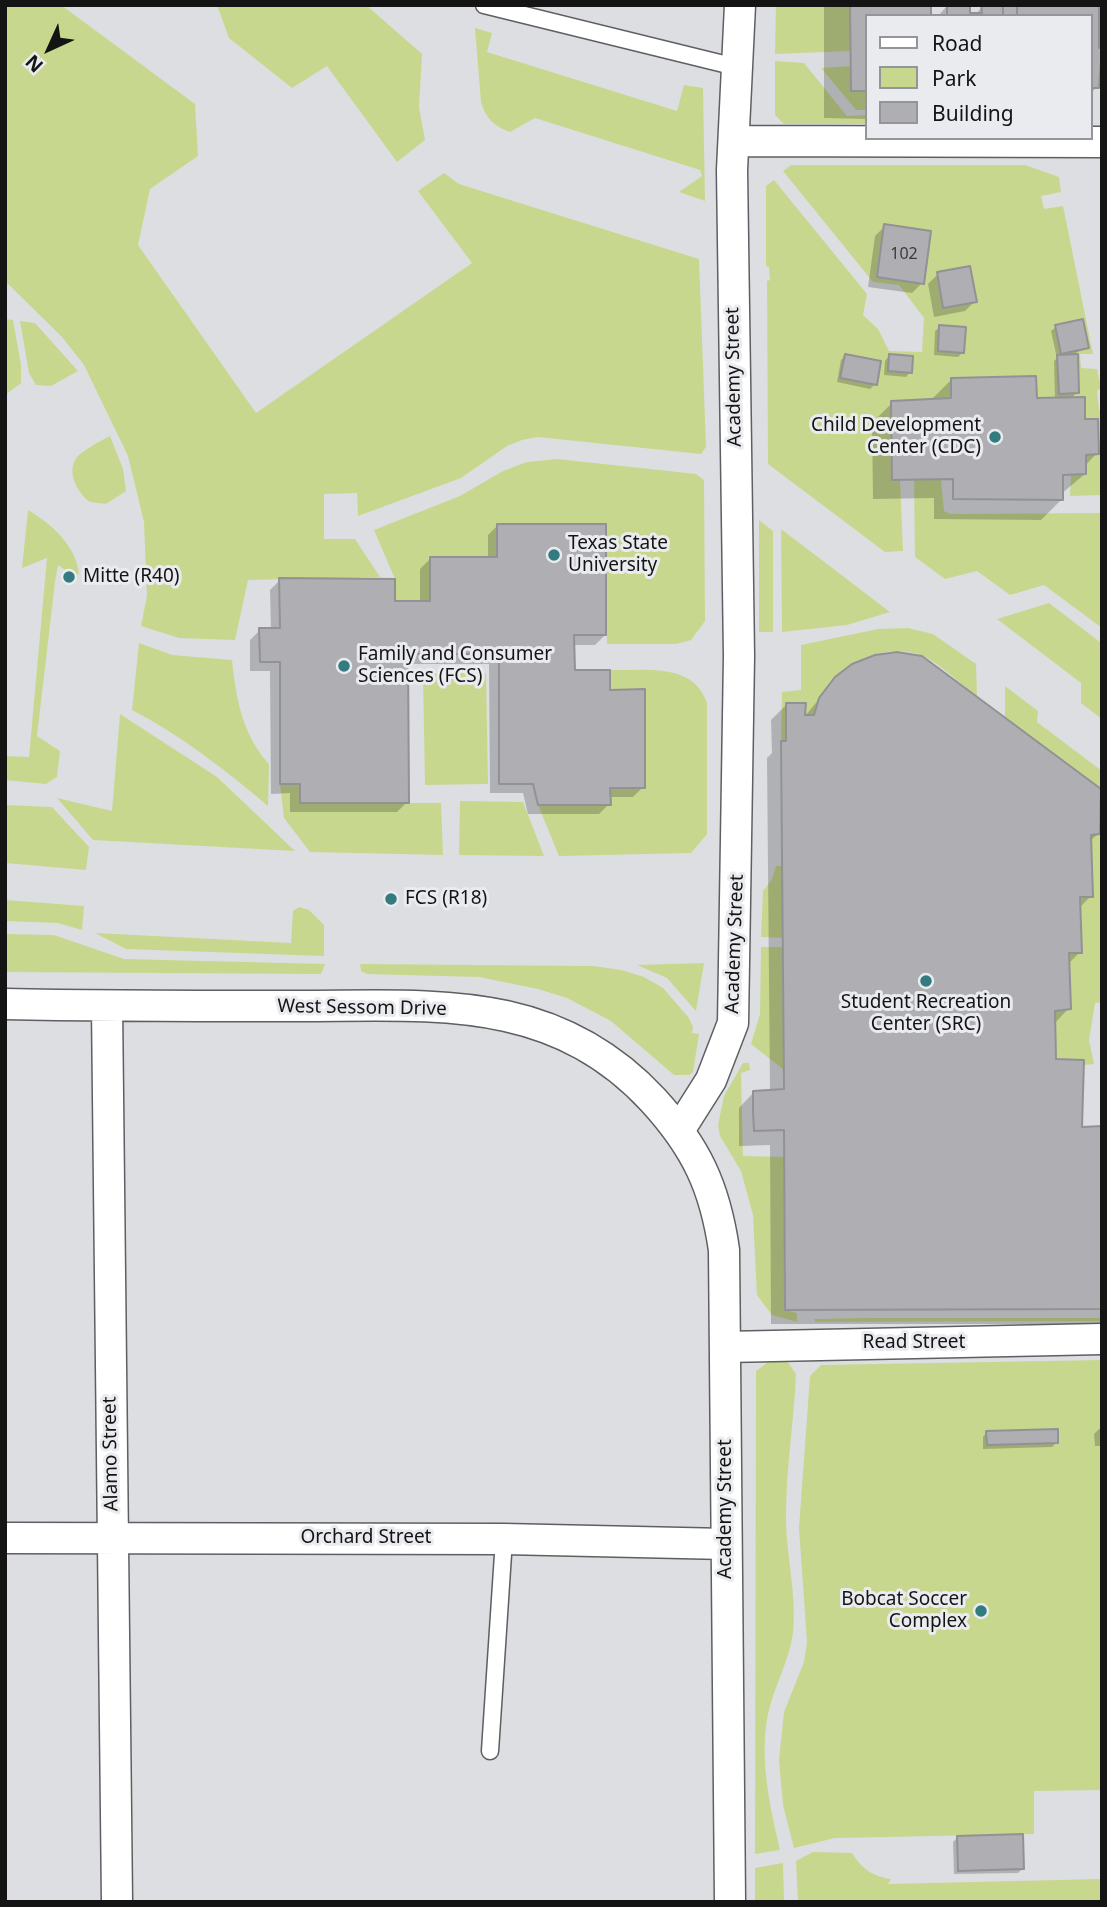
<!DOCTYPE html>
<style>
body{margin:0}
#map{position:relative;width:1107px;height:1907px;overflow:hidden;background:#dddee1;font-family:"Noto Sans",sans-serif}
canvas{display:block}
.frame{position:absolute;inset:0;border:7px solid #141415;pointer-events:none}
.legend{position:absolute;left:865px;top:14px;width:228px;height:126px;box-sizing:border-box;background:#eaebef;border:2px solid #949598;margin:0;padding:9px 12px;list-style:none;font-size:21px;color:#141415}
.legend li{display:flex;align-items:center;gap:14px;height:35px}
.legend b{width:35px;border:2px solid #949598}
.north{position:absolute;left:14px;top:14px;width:70px;height:70px;-webkit-text-stroke:5px #eaebef;paint-order:stroke;rotate:225deg;font-size:19px;font-weight:700;line-height:28px;text-align:center;color:#141415}
.north::after{content:'';display:block;margin:auto;width:24px;height:32px;background:#141415;clip-path:polygon(50% 0,100% 100%,50% 72%,0 100%)}
</style>
<div id="map">
<canvas width="1107" height="1907"></canvas>
<div class="frame"></div>
<ul class="legend">
<li><b style="height:9px;background:#fff"></b>Road</li>
<li><b style="height:19px;background:#c7d88e"></b>Park</li>
<li><b style="height:19px;background:#afaeb2"></b>Building</li>
</ul>
<div class="north">N</div>
</div>
<script>
const ctx = document.querySelector('canvas').getContext('2d');
ctx.lineJoin = 'round';
function paint(path, color) {
  ctx.fillStyle = color;
  ctx.fill(path, 'evenodd');
}
function trace(path, color, width, dash) {
  ctx.strokeStyle = color;
  ctx.lineWidth = width;
  ctx.lineCap = dash ? 'butt' : 'round';
  ctx.setLineDash(dash || []);
  ctx.stroke(path);
}
function label(font, color, halo, rows, align = 'center') {
  ctx.font = font + ' "Noto Sans",sans-serif';
  ctx.lineWidth = 6;
  ctx.setLineDash([]);
  ctx.textBaseline = 'middle';
  ctx.strokeStyle = halo;
  ctx.fillStyle = color;
  for (const [text, x, y, turn = 0] of rows) {
    ctx.save();
    ctx.translate(x, y);
    ctx.rotate((+turn || 0) * Math.PI / 180);
    ctx.textAlign = isNaN(turn) ? turn : align;
    if (halo) ctx.strokeText(text, 0, 0);
    ctx.fillText(text, 0, 0);
    ctx.restore();
  }
}
paint(new Path2D(`
 M5 5H61L195 104 198 156 150 189 138 245 256 413 472 263 418 191 444 173 459 184 699 259 706 447 701 454 538 437 522 440 507 446 461 478 358 516 357 493 324 494V539H355L380 577 248 580 235 640 179 638 141 626 147 596 144 522 128 456 84 365 62 337 5 281Z
 M217 5H366L422 54 419 107 425 140 397 162 327 66 292 88 229 38Z
 M776 5H850V51L775 54Z
 M475 28 492 33 487 52 677 111 684 85 703 88 705 201 679 192 702 176 700 170 535 118 510 132C494 126 486 119 481 102Z
 M775 61 804 63 847 116 867 115V124H784L775 115Z
 M851 66V91H867V110H856L821 68Z
 M791 165H1025L1059 177 1061 192 1041 196 1044 209 1063 206 1093 354H1080L1081 368 1097 369 1101 388 1097 391 1099 410 1102 412V495L1070 496 1071 475 1086 474V455L1099 454 1098 419H1085V397L1037 398 1036 376 952 378 951 398 891 401 892 479 900 480 903 551 885 552 768 464 767 281 770 280 769 267 766 266V186L774 180 867 294 863 315 878 329 889 351 922 352 924 318 899 285 873 282 783 171Z
 M5 319 13 320 21 365V383L5 395Z
 M20 321 35 323 78 371 51 386 36 385 29 373Z
 M110 436 123 469 126 491 106 504 90 502C76 492 64 468 80 454 89 447 100 441 110 436Z
 M557 459 696 474 704 480 705 621 691 640 676 644H607L605 524H498L497 557H430V601H395V579L374 530 460 496 503 471 527 462Z
 M914 479H941L944 511 950 514 1102 513V628L1044 585 1010 595 977 571 945 579 915 557Z
 M28 510C51 523 77 547 79 574L74 576 58 565 55 582 37 736 60 751 57 777 46 784 5 780V756L29 757 47 558 22 568Z
 M759 520 773 531V632H759Z
 M781 529 890 612 847 625 782 632Z
 M1049 603 1100 642 1102 719 1081 703V683L997 619Z
 M908 628 933 634 976 664 977 697C963 686 937 661 921 655 874 640 828 672 814 715H805L806 703H786V741H781L782 692 801 690V645L878 629Z
 M139 643 172 655 232 660C236 698 242 734 269 764L268 806C224 769 182 736 132 710Z
 M610 670C646 671 693 662 707 703V834L691 853 559 856 538 805H610V788L644 689 610 690Z
 M423 673H486L488 784 425 785Z
 M1005 686 1038 711 1037 722 1102 771V1002L1095 1003 1089 1040 1094 1064 1084 1065 1083 1060 1056 1059 1055 1011 1071 1009 1069 953H1081L1080 897H1093L1091 835 1100 834 1101 789 1005 717Z
 M120 714 217 777 295 851 93 840 57 798 112 811Z
 M280 784H300V803H441L443 855 310 852 284 818Z
 M460 801 523 802 544 856 459 855Z
 M5 805 52 807 89 847 86 870 5 863Z
 M776 866H782L783 938 761 937 763 891 772 879Z
 M5 900 84 906 82 930 58 923 5 921Z
 M299 907 309 910 324 925V956L126 949 95 933 291 943 293 911Z
 M5 934 54 935 124 959 325 964 321 974 5 972Z
 M761 947H783L784 1070 751 1044 760 1014Z
 M704 963 696 1011 667 978 637 965Z
 M360 964 594 966 621 970 644 977 663 988 689 1018 693 1027 692 1033 699 1034 693 1072 689 1075H674L611 1021 567 998 538 989 479 977 367 974 361 971Z
 M743 1063H749L750 1070 741 1073 743 1156 784 1157 785 1310 797 1313V1322L772 1315 757 1295 753 1215 741 1171 720 1136 718 1125 724 1096Z
 M866 1318H1102V1321L815 1322 814 1319Z
 M1102 1360V1790L1034 1791V1834L835 1838 794 1848 783 1805 779 1760 784 1712 804 1662 807 1642 799 1528 810 1376 821 1365Z
 M780 1361H787L796 1374C794 1421 786 1469 786 1517 786 1555 797 1594 793 1633 789 1662 774 1686 768 1714 759 1759 770 1806 780 1850L755 1854 756 1371 768 1362Z
 M813 1852 852 1853C862 1869 872 1876 891 1879L888 1884 1102 1879V1902H798L796 1861Z
 M783 1863 784 1902H755V1868Z`), '#c7d88e');
paint(new Path2D(`
 M824 5H929L867 16V119L824 118Z
 M990 5H1097V50H1102L1097 87 1091 93V16H938L947 6 975 15 982 7Z
 M885 226 922 283 912 293 868 287 875 236Z
 M938 274 975 301 965 311 934 317 928 284Z
 M940 327 963 352 958 357 934 355 935 331Z
 M1056 327 1087 347 1076 353 1077 392 1071 399 1097 453 1085 466V474L1061 494V500L1041 520 934 519V498L873 499 872 423 892 403 932 399 952 379 1036 399H1055L1054 361 1057 358 1051 331Z
 M846 355 875 384 870 389 837 382 841 360Z
 M889 356 910 372 906 377 884 375 885 361Z
 M498 525 605 635 595 645H573V672L608 691 643 787 633 797H609V804L599 814H528L523 793H490L489 664H407V802L397 812H290V793L271 794 270 671H250V640L260 630H271L270 590 280 580 394 603H420V569L430 559H488V535Z
 M836 679 1099 833 1089 842 1091 896 1078 909 1080 952 1068 964 1069 1008 1054 1024 1055 1061 1080 1128 1102 1127V1321L1099 1324H771L770 1145 739 1146V1108L754 1092 770 1091 767 758 772 753 771 720 786 705 804 717Z
 M1099 1429H1102V1446H1095L1094 1434Z
 M987 1432 1057 1442 1052 1447 983 1449V1437Z
 M958 1837 1022 1869 1018 1873 954 1874 953 1842Z`), '#0003');
const building = new Path2D(`
 M850 5H931V16H867V91H851Z
 M947 5H970V13H982L981 5H1003V16H947Z
 M1017 5H1099V48H1102L1099 88H1091V16H1017Z
 M884 224 931 231 924 284 877 277Z
 M970 266 977 302 943 308 937 272Z
 M1083 319 1089 348 1061 354 1055 325Z
 M939 325 966 327 964 353 938 351Z
 M845 354 881 361 877 385 840 378Z
 M889 354 913 356 912 373 888 371Z
 M1078 354 1079 393 1059 394 1057 355Z
 M1036 376 1037 398 1085 397V419H1098L1099 454 1086 455V474L1063 475V500L953 499V479L892 480 891 401 951 398V378Z
 M497 524H606V635H574L575 670H610V690L645 689V788H610L611 805H538L533 784H499V654H408L409 803H300V784H280V662H260L259 628H280L279 578 395 579V601H430V557H497Z
 M897 652 922 656 1101 789 1100 834 1091 835 1093 897H1080L1082 953H1069L1071 1009 1055 1011 1056 1059 1084 1060 1082 1127 1102 1126V1309L785 1310 784 1130 754 1131 753 1112V1091L784 1089 781 741H786V703H806L805 715H814L819 698 835 677 852 664 875 655Z
 M1058 1429V1443L987 1445 986 1431Z
 M1023 1834 1024 1869 958 1871 957 1836Z`);
paint(building, '#afaeb2');
trace(building, '#929195', 2);
const service = new Path2D(`
 M484 5 736 67
 M490 1751 504 1539`);
const minor = new Path2D(`
 M734 141 1102 142
 M5 1004C99 1006 193 1006 287 1006 424 1007 550 989 653 1100 696 1147 715 1187 724 1250L730 1902
 M107 1006 117 1902
 M680 1129 711 1080 733 1023 739 656 732 170 740 5
 M726 1347 1102 1339
 M5 1538 504 1539 726 1544`);
trace(service, '#5e5f62', 19);
trace(minor, '#5e5f62', 33);
trace(service, '#fff', 16);
trace(minor, '#fff', 30);
for (const [x, y, r, color] of [
 [995,437,7,"#327b81"],
 [554,555,7,"#327b81"],
 [69,577,7,"#327b81"],
 [344,666,7,"#327b81"],
 [391,899,7,"#327b81"],
 [926,981,7,"#327b81"],
 [981,1611,7,"#327b81"]
]) {
  const dot = new Path2D();
  dot.arc(x, y, r, 0, 2 * Math.PI);
  ctx.fillStyle = color;
  ctx.fill(dot);
  trace(dot, '#eaebef', 2.5);
}
label('16px', '#3b3a3c', null, [
 ["102",904,254]
]);
label('19px', '#141415', '#eaebef', [
 ["Academy Street",734,377,-91],
 ["Academy Street",735,944,-88],
 ["West Sessom Drive",362,1008,1],
 ["Read Street",914,1343],
 ["Alamo Street",111,1454,-91],
 ["Academy Street",726,1509,-90],
 ["Orchard Street",366,1538]
]);
label('19px', '#141415', '#eaebef', [
 ["Child Development",981,426,"right"],
 ["Center (CDC)",981,448,"right"],
 ["Texas State",568,544],
 ["University",568,566],
 ["Mitte (R40)",83,577],
 ["Family and Consumer",358,655],
 ["Sciences (FCS)",358,677],
 ["FCS (R18)",405,899],
 ["Student Recreation",926,1003,"center"],
 ["Center (SRC)",926,1025,"center"],
 ["Bobcat Soccer",967,1600,"right"],
 ["Complex",967,1622,"right"]
], 'left');
</script>
